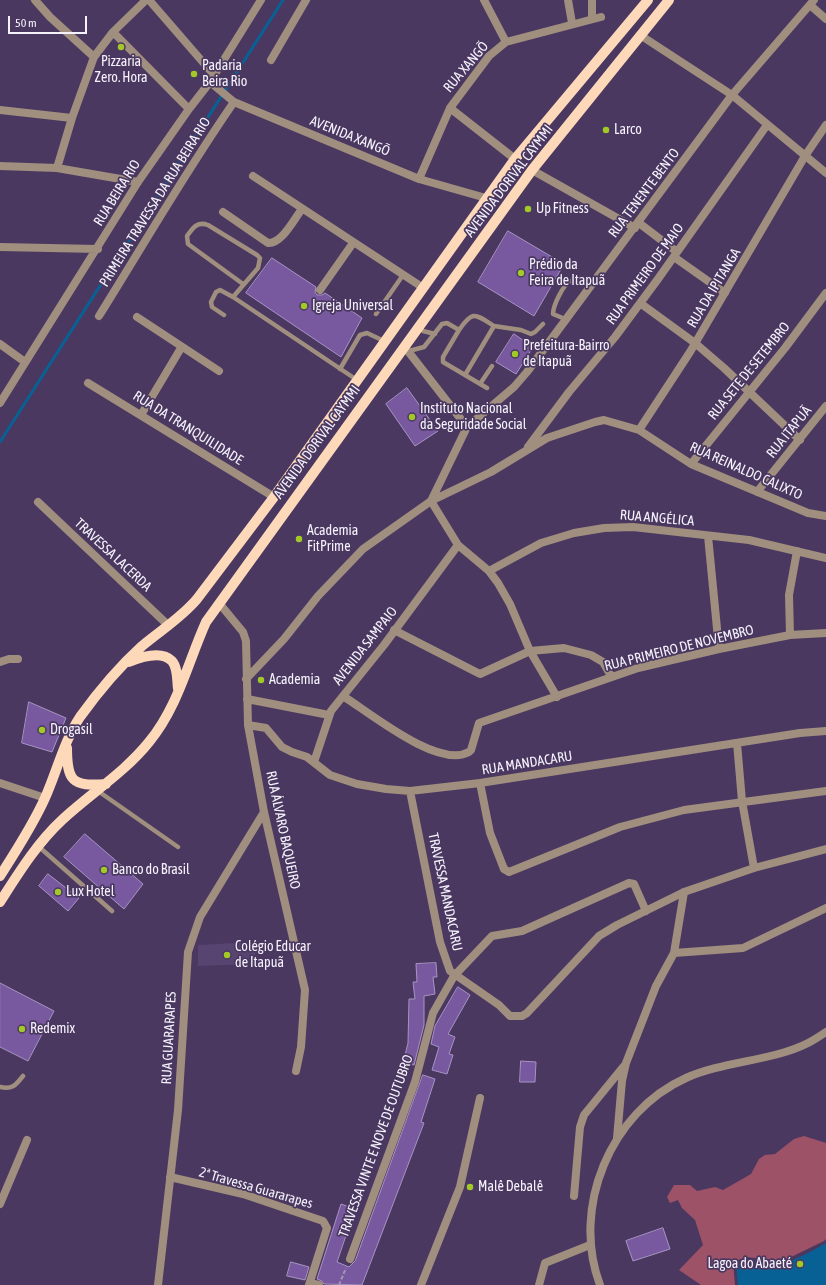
<!DOCTYPE html>
<meta charset="utf-8">
<style>
body{margin:0}
#map{position:relative;width:826px;height:1285px;overflow:hidden;background:#4a3860;font-family:"Asap Condensed",sans-serif}
canvas{display:block}
.scale{position:absolute;left:8px;top:16px;width:79px;height:18px;box-sizing:border-box;border:2px solid #f5f2fc;border-top:0;padding-left:5px;font-size:12px;line-height:14px;white-space:nowrap;color:#f5f2fc;-webkit-text-stroke:3px #4a3860;paint-order:stroke}
</style>
<div id="map">
<canvas width="826" height="1285"></canvas>
<div class="scale">50 m</div>
</div>
<script>
const ctx = document.querySelector('canvas').getContext('2d');
ctx.lineJoin = 'round';
function paint(path, color) {
  ctx.fillStyle = color;
  ctx.fill(path, 'evenodd');
}
function trace(path, color, width, dash) {
  ctx.strokeStyle = color;
  ctx.lineWidth = width;
  ctx.lineCap = dash ? 'butt' : 'round';
  ctx.setLineDash(dash || []);
  ctx.stroke(path);
}
function label(font, color, halo, rows, align = 'center') {
  ctx.font = font + ' "Asap Condensed",sans-serif';
  ctx.lineWidth = 3.5;
  ctx.setLineDash([]);
  ctx.textBaseline = 'middle';
  ctx.strokeStyle = halo;
  ctx.fillStyle = color;
  for (const [text, x, y, turn = 0] of rows) {
    ctx.save();
    ctx.translate(x, y);
    ctx.rotate((+turn || 0) * Math.PI / 180);
    ctx.textAlign = isNaN(turn) ? turn : align;
    if (halo) ctx.strokeText(text, 0, 0);
    ctx.fillText(text, 0, 0);
    ctx.restore();
  }
}
paint(new Path2D(`
 M255 942V964L198 966V945Z`), '#584471');
paint(new Path2D(`
 M804 1136 826 1143V1239L824 1241 783 1261 746 1257 733 1262 735 1285H701L679 1270 703 1245 695 1220 682 1208 678 1200 670 1203 667 1197 674 1185H690L697 1191 715 1187 723 1190 751 1174 759 1159 765 1155 775 1154 794 1139Z`), '#9d5267');
paint(new Path2D(`
 M826 1243V1285H738L736 1265C751 1259 765 1265 781 1264 792 1262 816 1249 826 1243Z`), '#086195');
trace(new Path2D(`
 M0 442 283 0`), '#086195', 3);
const building = new Path2D(`
 M508 231 564 264 534 316 478 282Z
 M272 258 316 287 315 292 317 295H322L325 293 362 318 341 357 246 293Z
 M514 334 533 347 516 374 496 362Z
 M407 388 438 431 415 446 386 404Z
 M29 702 66 718 52 752 22 743Z
 M85 834 143 884 124 909 64 857Z
 M48 874 79 898 68 911 39 886Z
 M436 963 437 977H433L435 994 424 996V1025L414 1065 403 1063 408 1043 409 999H415L413 982H417L416 964Z
 M0 983 54 1011 28 1061 0 1047Z
 M458 987 470 995 448 1034 455 1037 449 1054 453 1055 447 1074 432 1070 439 1047 431 1044 435 1026Z
 M521 1061 536 1062 535 1082H520Z
 M423 1075 435 1079 421 1122 424 1123 362 1285 324 1284 322 1281 317 1279 341 1204 355 1209 337 1262 349 1267 355 1261Z
 M663 1228 670 1249 633 1261 626 1241Z
 M291 1262 309 1267 305 1280 287 1276Z`);
paint(building, '#7859a0');
trace(building, '#a794c2', 1);
trace(new Path2D(`
 M339 1285 346 1268`), '#a197b0', 2, [4, 2]);
trace(new Path2D(`
 M243 284 188 244 187 236C193 228 197 221 208 225L257 255 260 258 258 268 233 297 357 380
 M376 314 403 275
 M224 315 212 307 211 302 216 292 220 290 233 297
 M565 319 553 314C553 306 563 284 571 281 577 278 587 281 593 282
 M494 326 521 330 531 334 535 332 543 324
 M420 327 423 331 435 334
 M459 330C473 310 475 314 494 326L465 375
 M409 351 424 347 442 324 447 323 459 330 443 357V362L487 388
 M340 369 360 335 367 333 384 341
 M480 384 492 366
 M98 791 178 847
 M38 846 112 911
 M0 1087C12 1090 16 1085 23 1076`), '#a08e7f', 4.5);
trace(new Path2D(`
 M35 0 50 17 94 57
 M149 0 214 75
 M484 0 506 42
 M568 0 572 23
 M592 0V19
 M810 5 826 19
 M113 32 189 109
 M271 60 306 0
 M210 82 234 102 419 179 486 198
 M450 108 515 159
 M0 110 72 118
 M0 166 57 168 138 182
 M57 168 72 118 94 57 113 32 146 0
 M532 170 635 228
 M253 176 422 287
 M419 179 450 108 489 56 506 42 601 17
 M223 212 268 243C282 244 294 219 302 209
 M639 223 677 252
 M0 247 98 249
 M674 257 725 293
 M320 290 353 243
 M640 303 695 343 724 368 800 440
 M99 316C144 244 186 171 234 102
 M137 317 219 371
 M0 344 25 362
 M404 346 467 427
 M88 383 274 497
 M0 403 138 182 189 109 210 82 261 0
 M141 415 181 348
 M639 430 690 352 805 156 826 125
 M528 447 569 392 615 337 658 279 767 125
 M691 464 785 348 826 293
 M757 492 826 406
 M431 501 467 427 514 387 527 372 732 95 814 0
 M431 501 458 545 489 571 498 583 510 604 530 651 557 697
 M38 502 169 626
 M708 536 719 649
 M489 571 541 543 574 533 604 528 633 527 749 540 826 558
 M219 603 243 632 246 641 248 725 264 812 305 990 301 1047 296 1071
 M394 630 480 674 530 651 564 648 591 655 603 662 611 676
 M790 635 789 595 797 551
 M0 662 9 659H18
 M246 679 284 639 318 596 363 549 431 501 491 472 547 438 595 422 604 420 639 430 691 464 808 513 826 516
 M343 696C370 713 438 769 469 752L471 750 479 723 638 668 719 649 790 635 826 633
 M247 699 329 715
 M248 725 266 728 282 747 292 752 307 757 330 775 357 784 386 789 410 791 480 783 800 733 826 731
 M737 743 742 801 754 868
 M314 762 331 711 384 645 458 545
 M0 783 45 798
 M480 783 490 833 504 869 509 872 620 827 684 810 826 791
 M410 791 440 942 450 971 499 1005 510 1016H522L527 1013 599 936 617 925 684 892 754 868 826 849
 M674 953 743 948 826 908
 M617 1138 622 1081 626 1063 656 986 674 953 684 892
 M170 1177 243 1194 323 1221 327 1228 309 1285
 M574 1196 580 1127 584 1115 624 1066
 M0 1204 27 1140
 M350 1259 415 1082 433 1013 454 976 492 936 522 931 629 883 634 884 646 911
 M310 1283 319 1285
 M158 1285 178 1110 188 952 200 917 264 812
 M421 1285 460 1187 480 1098
 M539 1285 545 1263 590 1245`), '#a08e7f', 8);
trace(new Path2D(`
 M640 35 732 95 826 173
 M600 1285C571 1208 610 1112 686 1078 724 1061 773 1061 808 1043 814 1040 820 1036 826 1032`), '#a08e7f', 8);
trace(new Path2D(`
 M129 662C141 657 161 650 172 661 178 668 177 681 178 689
 M67 748C67 781 72 787 106 784
 M0 876C16 851 33 825 45 798 57 771 64 741 80 717 98 692 119 667 142 646 161 630 181 618 197 599L274 497 515 159 648 0
 M0 902C18 874 37 843 62 820 91 793 124 773 149 742 178 707 188 662 206 622L532 170 669 0`), '#fed9b9', 10);
for (const [x, y, r, color] of [
 [121,47,4,"#a2c928"],
 [194,74,4,"#a2c928"],
 [606,130,4,"#a2c928"],
 [528,209,4,"#a2c928"],
 [521,273,4,"#a2c928"],
 [304,306,4,"#a2c928"],
 [515,354,4,"#a2c928"],
 [412,417,4,"#a2c928"],
 [299,539,4,"#a2c928"],
 [261,680,4,"#a2c928"],
 [42,730,4,"#a2c928"],
 [104,870,4,"#a2c928"],
 [58,892,4,"#a2c928"],
 [227,955,4,"#a2c928"],
 [22,1029,4,"#a2c928"],
 [470,1187,4,"#a2c928"],
 [800,1264,4,"#a2c928"]
]) {
  const dot = new Path2D();
  dot.arc(x, y, r, 0, 2 * Math.PI);
  ctx.fillStyle = color;
  ctx.fill(dot);
  trace(dot, '#4a3860', 1.5);
}
label('14px', '#f5f2fc', '#4a3860', [
 ["Pizzaria",121,62,"center"],
 ["Zero. Hora",121,78,"center"],
 ["Padaria",202,66],
 ["Beira Rio",202,82],
 ["Larco",614,130],
 ["Up Fitness",536,209],
 ["Prédio da",529,265],
 ["Feira de Itapuã",529,281],
 ["Igreja Universal",312,306],
 ["Prefeitura-Bairro",523,346],
 ["de Itapuã",523,362],
 ["Instituto Nacional",420,409],
 ["da Seguridade Social",420,425],
 ["Academia",307,531],
 ["FitPrime",307,547],
 ["Academia",269,680],
 ["Drogasil",50,730],
 ["Banco do Brasil",112,870],
 ["Lux Hotel",66,892],
 ["Colégio Educar",235,947],
 ["de Itapuã",235,963],
 ["Redemix",30,1029],
 ["Malê Debalê",478,1187],
 ["Lagoa do Abaeté",792,1264,"right"]
], 'left');
label('14px', '#f5f2fc', '#4a3860', [
 ["RUA XANGÕ",466,67,-50],
 ["AVENIDA XANGÕ",350,136,22],
 ["AVENIDA DORIVAL CAYMMI",509,181,-53],
 ["RUA BEIRA RIO",117,193,-58],
 ["RUA TENENTE BENTO",644,193,-53],
 ["PRIMEIRA TRAVESSA DA RUA BEIRA RIO",155,202,-58],
 ["RUA PRIMEIRO DE MAIO",645,274,-54],
 ["RUA DA IPITANGA",714,288,-59],
 ["RUA SETE DE SETEMBRO",749,371,-51],
 ["RUA DA TRANQUILIDADE",188,428,32],
 ["RUA ITAPUÃ",789,432,-51],
 ["AVENIDA DORIVAL CAYMMI",317,442,-54],
 ["RUA REINALDO CALIXTO",746,471,24],
 ["RUA ANGÉLICA",657,518,5],
 ["TRAVESSA LACERDA",113,555,43],
 ["AVENIDA SAMPAIO",365,646,-52],
 ["RUA PRIMEIRO DE NOVEMBRO",679,648,-14],
 ["RUA MANDACARU",527,763,-9],
 ["RUA ÁLVARO BAQUEIRO",283,830,78],
 ["TRAVESSA MANDACARU",445,892,78],
 ["RUA GUARARAPES",169,1038,-87],
 ["TRAVESSA VINTE E NOVE DE OUTUBRO",376,1146,-70],
 ["2ª Travessa Guararapes",256,1188,16]
]);
</script>
